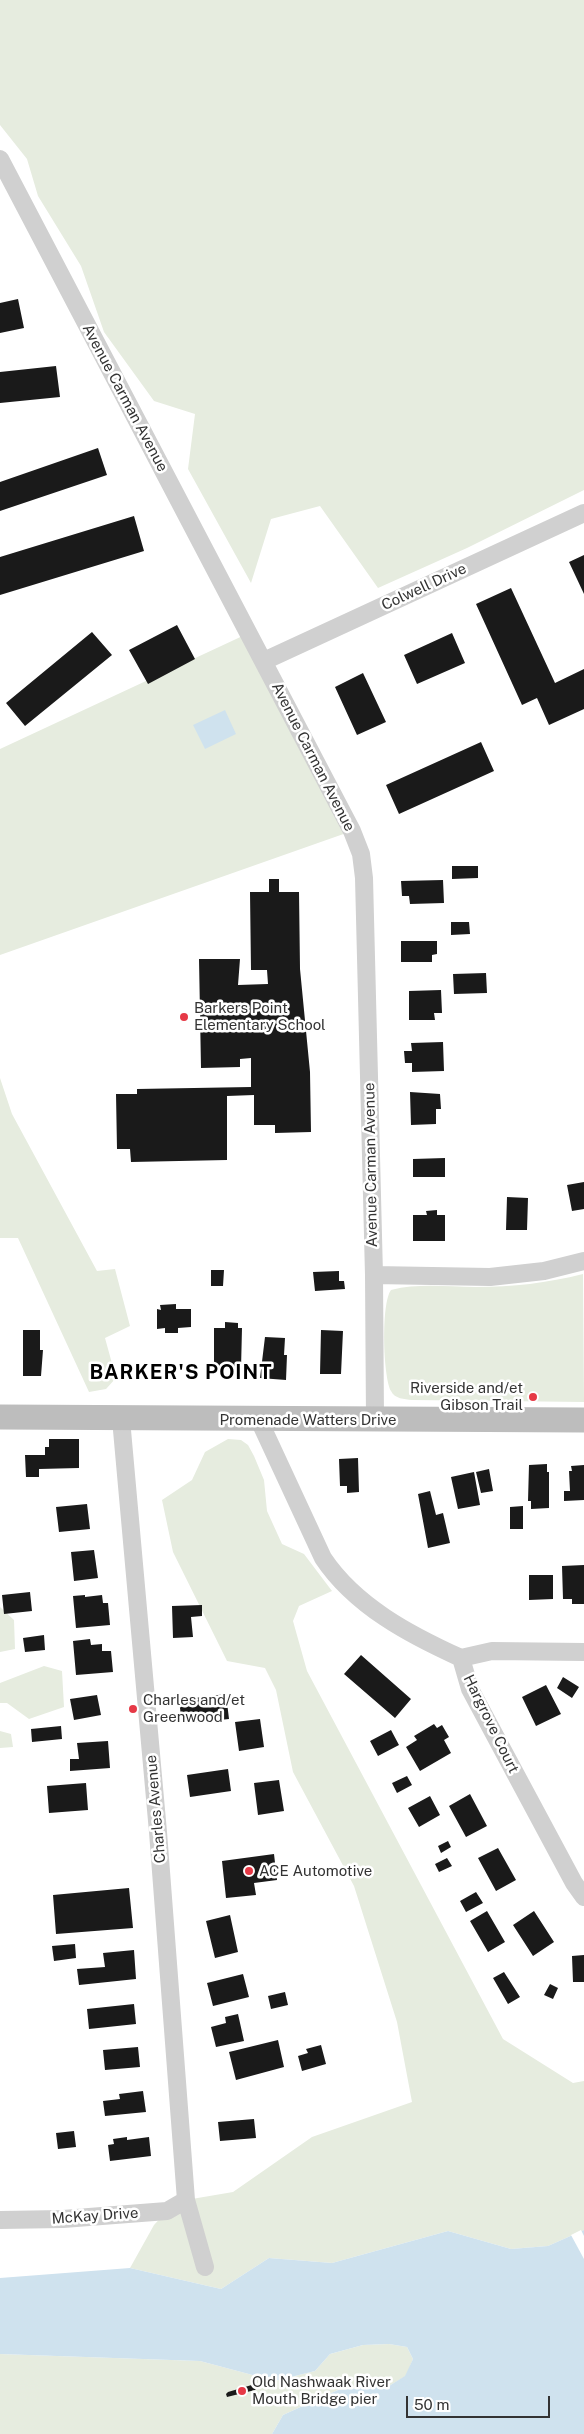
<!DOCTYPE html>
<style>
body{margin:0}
#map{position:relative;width:584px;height:2434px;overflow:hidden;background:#fff;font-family:"Public Sans",sans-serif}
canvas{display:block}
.scale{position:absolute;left:406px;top:2396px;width:144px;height:22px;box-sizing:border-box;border:2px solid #333;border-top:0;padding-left:6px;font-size:15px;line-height:18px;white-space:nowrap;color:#333;-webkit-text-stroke:4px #fff;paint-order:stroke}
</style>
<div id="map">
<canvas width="584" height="2434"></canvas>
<div class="scale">50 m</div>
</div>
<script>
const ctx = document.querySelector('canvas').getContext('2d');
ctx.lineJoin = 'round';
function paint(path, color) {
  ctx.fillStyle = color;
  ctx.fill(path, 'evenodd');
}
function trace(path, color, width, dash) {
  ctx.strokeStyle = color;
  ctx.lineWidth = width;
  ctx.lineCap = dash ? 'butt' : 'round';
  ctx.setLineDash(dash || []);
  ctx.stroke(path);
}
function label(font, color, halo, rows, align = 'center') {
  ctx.font = font + ' "Public Sans",sans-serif';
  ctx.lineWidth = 5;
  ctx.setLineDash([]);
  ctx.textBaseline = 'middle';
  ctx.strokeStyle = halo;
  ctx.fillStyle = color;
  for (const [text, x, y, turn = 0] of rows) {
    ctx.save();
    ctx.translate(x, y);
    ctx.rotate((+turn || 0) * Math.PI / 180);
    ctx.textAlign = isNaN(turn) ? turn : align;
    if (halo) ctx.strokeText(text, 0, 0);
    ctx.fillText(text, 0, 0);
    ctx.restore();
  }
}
paint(new Path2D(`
 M0 0H584V490L467 548 378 588 320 506 271 519 251 583 188 469 195 414 154 401 104 332 81 266 38 196 27 159 0 125Z
 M249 633 352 831 0 955V749Z
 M0 1078 12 1114 97 1271 115 1269 130 1326 105 1338 116 1378 106 1389 89 1392 18 1238H0Z
 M583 1274 584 1402 412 1400C404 1399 395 1399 391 1391 383 1376 381 1303 391 1290 419 1283 447 1287 476 1287 513 1287 547 1283 583 1274Z
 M228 1439 241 1440 248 1445 254 1456 264 1480 267 1511 282 1544 304 1554 332 1591 299 1606 293 1621 307 1671 503 2039 573 2083 584 2081V2230L548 2246 511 2249 448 2231 332 2263 269 2258 221 2289 130 2268 154 2225 167 2211 186 2200 233 2192 312 2137 412 2102 397 2022 354 1886 293 1772 276 1690 265 1668 227 1661 173 1552 162 1500 192 1480 205 1452Z
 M0 1607 14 1620 15 1649 0 1652Z
 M44 1666 62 1671 64 1707 29 1719 7 1703H0V1683Z
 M0 1731 11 1734 13 1747 0 1748Z
 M389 2344 407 2347 413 2359 406 2376 389 2386 338 2390 283 2415 272 2434H0V2354L200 2361 275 2381 315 2371 330 2354 363 2345Z`), '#e6ecdf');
paint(new Path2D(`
 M225 710 236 734 205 749 193 725Z
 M584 2230V2434H272L283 2415 338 2390 389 2386 405 2376 413 2359 407 2347 389 2344 363 2345 330 2354 315 2371 275 2381 200 2361 0 2354V2278L130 2268 221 2289 269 2258 332 2263 448 2231 511 2249 548 2246Z`), '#cfe2ee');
paint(new Path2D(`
 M581 2230 584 2236V2259L571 2235Z`), '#fff');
paint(new Path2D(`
 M18 299 24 328 0 333V303Z
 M56 366 60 397 0 403V372Z
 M98 448 107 475 0 511V482Z
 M134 516 144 551 0 595V557Z
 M584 555V594L569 562Z
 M511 588 555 683 584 669V709L549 725 537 698 522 705 476 604Z
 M177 625 195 659 148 684 129 650Z
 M92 632 112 655 25 726 6 703Z
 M452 633 465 663 417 684 404 655Z
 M363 673 386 722 357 735 335 687Z
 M481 742 494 771 399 814 386 785Z
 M452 866H478V878L452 879Z
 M269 879H279V892H299L300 969 310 1072 311 1132 275 1133V1125H254V1095L227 1096V1160L131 1162 130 1149H117L116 1094H137V1089L251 1087V1058L240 1059V1067L201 1068 199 959H240L238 985 268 984 267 970H251L250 892H269Z
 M443 880 444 903 410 904 409 896H402L401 881Z
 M451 922H469L470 934 451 935Z
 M401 941H437V954L432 955V962H401Z
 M486 973 487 993 454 994 453 974Z
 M441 990 442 1013H434L435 1020H409V991Z
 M443 1042 444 1071 412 1072V1063H405L404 1051H412L411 1043Z
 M410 1092 440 1094 441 1109H436V1124L411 1125Z
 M445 1158V1177H413V1159Z
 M584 1182V1209L572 1211 567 1185Z
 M507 1197 528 1198 527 1230H506Z
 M437 1210V1215H445V1241H413V1215H427L426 1211Z
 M211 1270H224L223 1286H211Z
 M339 1271V1281H344L345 1289 315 1291 313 1272Z
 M176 1304V1309H191V1327L178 1328V1333H165V1328L157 1329V1309L161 1310 160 1305Z
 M225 1322 238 1323V1328H242L241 1369H214V1328H225Z
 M23 1330H40V1350H43L41 1376H23Z
 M321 1330 343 1331 341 1374H320Z
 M265 1337 285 1338 284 1355H287L286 1380 260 1378Z
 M530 1395H537V1399L530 1398Z
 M49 1439H79V1468L39 1469V1477H26L25 1455H45V1447H49Z
 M358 1458 359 1492 347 1493V1486H340L339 1459Z
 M547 1464V1472H549V1508L531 1509V1501H528L529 1465Z
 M584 1465V1500L564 1501V1491H570L569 1471H572L571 1466Z
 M489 1469 493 1491 481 1493 476 1472Z
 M474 1472 480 1505 458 1509 451 1477Z
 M430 1491 436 1515 443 1513 450 1543 428 1548 418 1494Z
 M87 1504 90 1529 59 1532 56 1507Z
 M523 1506V1529H510V1507Z
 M94 1550 98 1578 74 1581 71 1552Z
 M584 1565V1604H572V1599H563L562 1566Z
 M529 1575H553V1599L529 1600Z
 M30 1592 32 1611 4 1614 2 1595Z
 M85 1595V1597L102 1595 103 1603H108L110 1625 76 1628 73 1596Z
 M202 1605V1616L191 1617 193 1637 173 1638 172 1606Z
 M44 1635 45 1650 25 1652 23 1638Z
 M90 1639 91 1645 102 1644V1651H111L113 1672 76 1675 73 1641Z
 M361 1655 411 1699 395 1718 344 1674Z
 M563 1677 579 1687 572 1698 557 1688Z
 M546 1685 561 1714 536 1726 522 1697Z
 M226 1694 229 1719 182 1724 179 1700Z
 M97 1695 101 1715 74 1720 70 1699Z
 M260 1719 264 1747 239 1751 235 1722Z
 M434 1724 437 1728 442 1725 449 1737 444 1740 451 1753 420 1771 406 1747 417 1740 414 1736Z
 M61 1726 62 1739 32 1742 31 1729Z
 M391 1730 399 1745 378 1756 370 1741Z
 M108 1741 110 1768 70 1771V1759H79L77 1743Z
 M228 1769 231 1791 190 1797 187 1775Z
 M407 1776 412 1785 397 1793 392 1783Z
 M279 1780 284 1811 258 1815 254 1783Z
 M86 1783 88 1810 49 1813 47 1786Z
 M470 1794 487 1826 466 1837 449 1806Z
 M430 1796 440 1815 419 1827 408 1808Z
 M448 1841 451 1847 441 1853 438 1846Z
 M498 1848 516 1880 496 1891 478 1858Z
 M274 1854 277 1880 254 1883 256 1895 226 1898 222 1861Z
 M447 1858 452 1866 439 1872 435 1864Z
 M129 1888 133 1928 56 1934 53 1895Z
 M476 1892 483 1903 466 1912 460 1901Z
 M487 1911 505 1942 488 1952 470 1921Z
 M534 1911 554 1942 533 1956 513 1925Z
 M230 1915 238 1952 215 1958 206 1921Z
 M75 1944 76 1958 54 1961 52 1946Z
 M134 1950 136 1979 79 1985 77 1969 105 1967 103 1953Z
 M584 1955V1982H573L572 1956Z
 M504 1972 520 1997 508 2004 493 1978Z
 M243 1974 249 1997 213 2006 207 1983Z
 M550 1984 558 1988 553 1999 544 1995Z
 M285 1992 288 2005 271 2009 268 1996Z
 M134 2004 136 2024 89 2029 87 2009Z
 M238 2014 244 2041 216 2047 211 2027 226 2023 225 2017Z
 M278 2040 284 2067 236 2080 229 2052Z
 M321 2045 326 2064 302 2071 298 2056 308 2053 306 2049Z
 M138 2047 140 2067 105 2070 103 2050Z
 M143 2091 146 2112 105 2116 103 2101 120 2099 119 2094Z
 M254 2119 256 2138 220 2141 218 2122Z
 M74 2131 76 2147 58 2149 56 2133Z
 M127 2137V2140L149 2137 151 2156 110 2161 108 2145 114 2144 113 2139Z
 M255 2384 257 2388 255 2390 227 2397 226 2394 228 2392Z`), '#1a1a1a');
trace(new Path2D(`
 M0 159 352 831 361 854 364 878 374 1275 375 1420
 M264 661 584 513
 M374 1275 490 1277 544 1271 584 1261
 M121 1419 158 1832 186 2200 205 2267
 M259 1420 323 1558C355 1606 410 1635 461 1658
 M461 1658 470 1689 574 1883 584 1897
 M461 1658 492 1651 584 1652
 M0 2220 63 2219 167 2211 186 2200`), '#d0d0d0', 18);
trace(new Path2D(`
 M0 1417 584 1420`), '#bdbdbd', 25);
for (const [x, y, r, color] of [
 [184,1017,5,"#e63946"],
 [533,1397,5,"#e63946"],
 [133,1709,5,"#e63946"],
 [249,1871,5,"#e63946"],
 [242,2391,5,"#e63946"]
]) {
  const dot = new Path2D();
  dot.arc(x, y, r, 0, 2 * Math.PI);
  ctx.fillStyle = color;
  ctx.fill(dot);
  trace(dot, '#fff', 2);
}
label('15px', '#333', '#fff', [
 ["Avenue Carman Avenue",125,398,62],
 ["Colwell Drive",424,587,-25],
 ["Avenue Carman Avenue",313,757,63],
 ["Avenue Carman Avenue",371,1165,-91],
 ["Promenade Watters Drive",308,1420],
 ["Hargrove Court",491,1724,64],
 ["Charles Avenue",156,1809,-95],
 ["McKay Drive",95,2216,-4]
]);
label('15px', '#333', '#fff', [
 ["Barkers Point",194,1008],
 ["Elementary School",194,1025],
 ["Riverside and/et",523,1388,"right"],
 ["Gibson Trail",523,1405,"right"],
 ["Charles and/et",143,1700],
 ["Greenwood",143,1717],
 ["ACE Automotive",259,1871],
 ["Old Nashwaak River",252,2382],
 ["Mouth Bridge pier",252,2399]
], 'left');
ctx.letterSpacing = '1px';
label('bold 20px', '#000', '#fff', [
 ["BARKER'S POINT",181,1373]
]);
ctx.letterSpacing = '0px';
</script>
